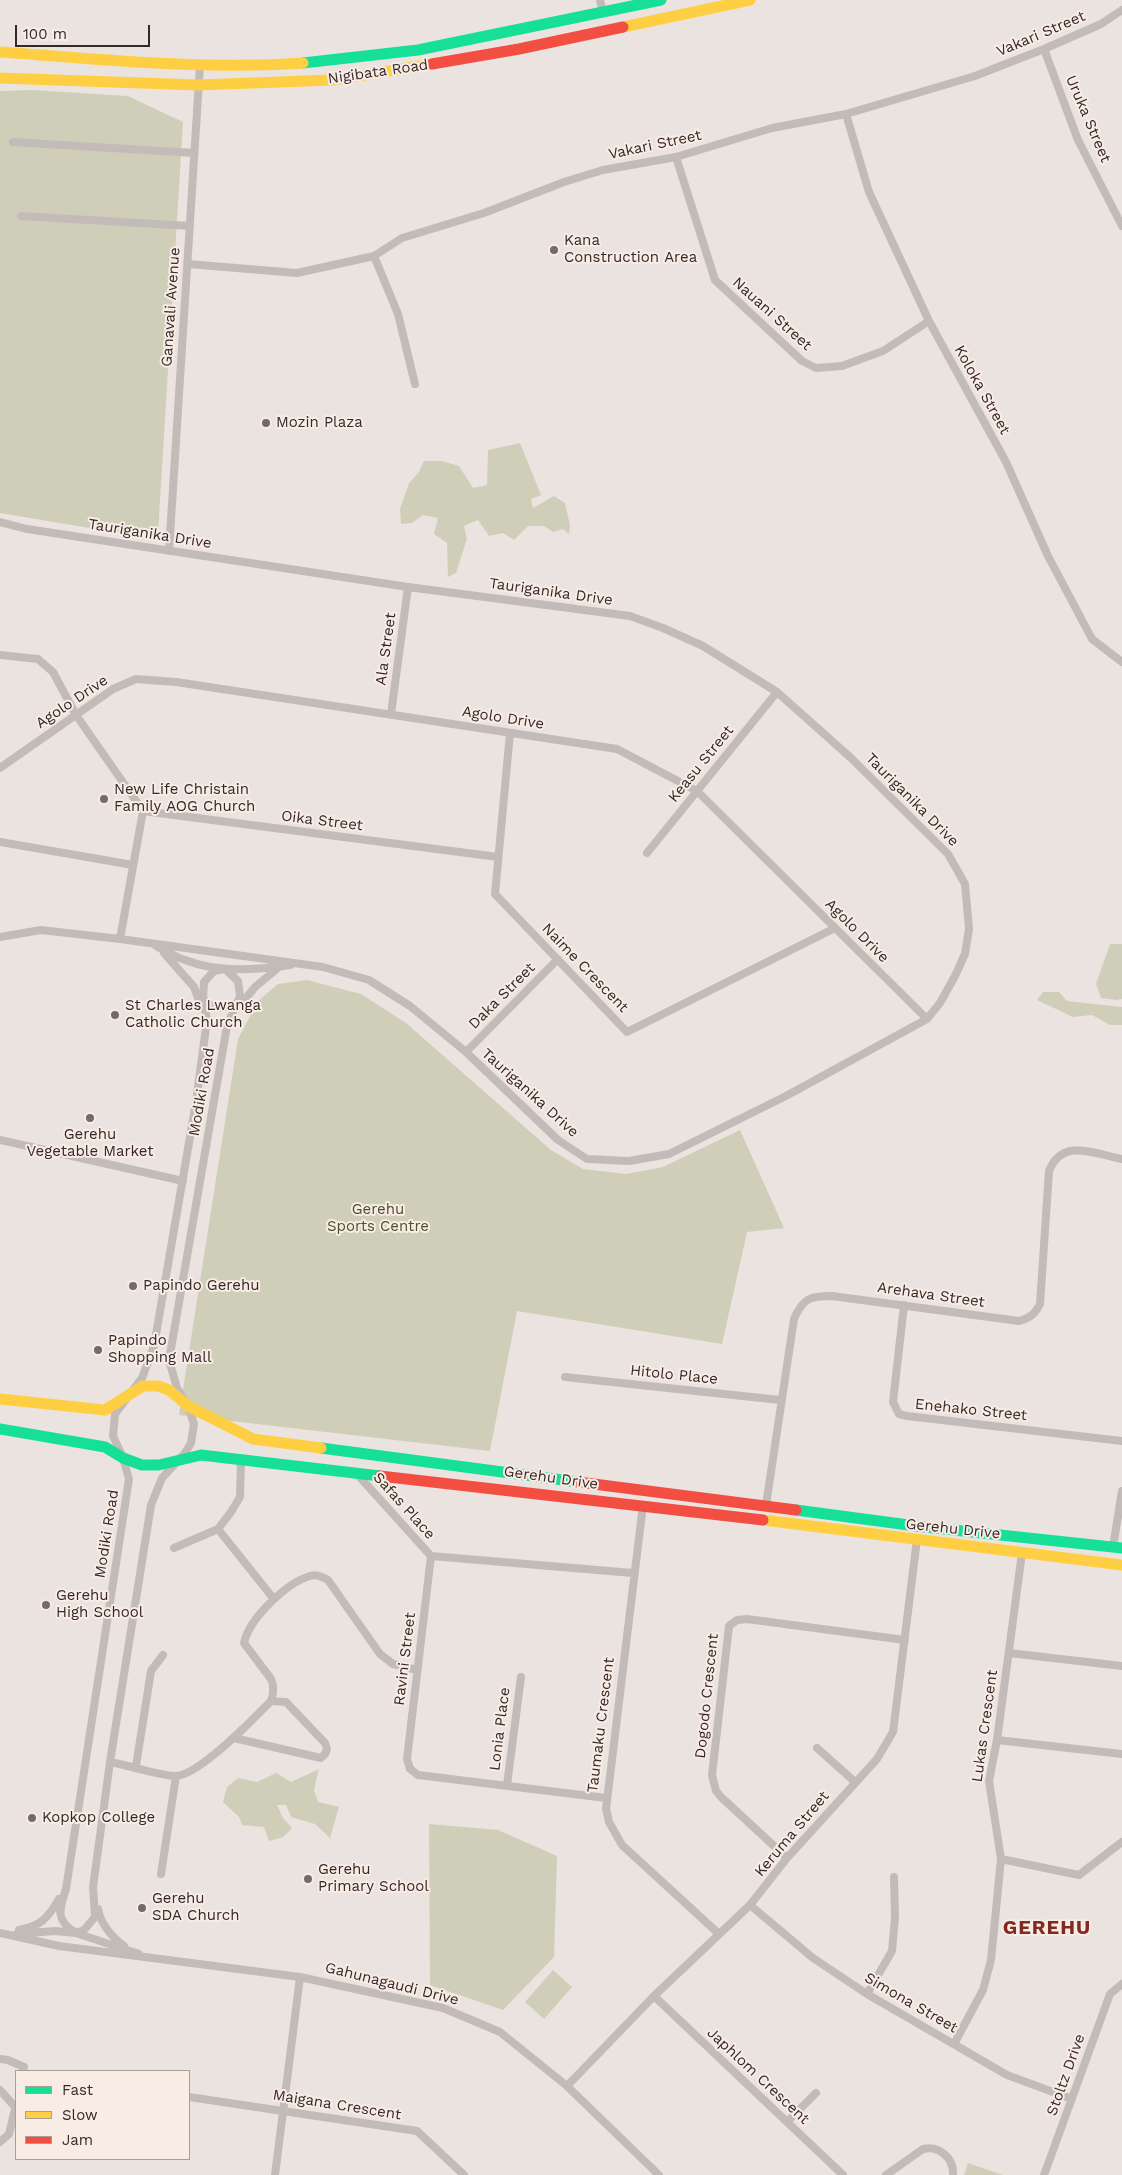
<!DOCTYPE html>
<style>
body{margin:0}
#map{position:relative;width:1122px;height:2175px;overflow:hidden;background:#ebe3df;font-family:"Work Sans",sans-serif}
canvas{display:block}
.legend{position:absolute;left:15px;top:2070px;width:175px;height:90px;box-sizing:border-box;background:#f8ece5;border:1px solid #aa9e99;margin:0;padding:6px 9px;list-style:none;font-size:15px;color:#342927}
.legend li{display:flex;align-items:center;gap:10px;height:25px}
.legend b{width:25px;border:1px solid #aa9e99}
.scale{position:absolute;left:15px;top:25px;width:135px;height:22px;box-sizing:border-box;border:2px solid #342927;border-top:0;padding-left:6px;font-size:15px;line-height:18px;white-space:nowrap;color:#342927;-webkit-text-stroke:4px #f8ece5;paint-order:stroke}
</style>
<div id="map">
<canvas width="1122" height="2175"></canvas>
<ul class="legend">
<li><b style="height:6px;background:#16e098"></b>Fast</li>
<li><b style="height:6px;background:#ffcf43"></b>Slow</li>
<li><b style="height:6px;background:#f24e42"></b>Jam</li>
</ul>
<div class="scale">100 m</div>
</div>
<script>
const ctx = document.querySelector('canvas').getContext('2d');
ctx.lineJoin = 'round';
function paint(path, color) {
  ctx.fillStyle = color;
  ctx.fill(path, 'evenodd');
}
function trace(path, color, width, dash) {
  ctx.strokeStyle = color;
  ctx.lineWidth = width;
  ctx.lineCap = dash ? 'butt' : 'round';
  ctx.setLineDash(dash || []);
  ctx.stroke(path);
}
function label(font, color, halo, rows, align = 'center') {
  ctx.font = font + ' "Work Sans",sans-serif';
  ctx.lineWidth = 4;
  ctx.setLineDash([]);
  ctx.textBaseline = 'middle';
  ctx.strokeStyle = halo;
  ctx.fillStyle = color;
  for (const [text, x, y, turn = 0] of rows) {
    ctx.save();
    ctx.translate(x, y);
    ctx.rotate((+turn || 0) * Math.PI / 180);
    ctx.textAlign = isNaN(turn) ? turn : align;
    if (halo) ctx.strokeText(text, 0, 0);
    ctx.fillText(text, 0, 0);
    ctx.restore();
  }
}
paint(new Path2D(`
 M32 90 128 96 183 122 158 534 113 532 0 513V91Z
 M520 443 541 495 531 499 533 508 554 496 565 503 570 525 569 534 563 529 553 532 544 526H528L514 540 503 533 489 536 478 520 464 526 467 539 456 573 448 577 447 543 434 534 438 518 423 515 412 523 401 524 400 509 409 483 419 472 424 461H442L459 466 473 488 487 485 488 450Z
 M1110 944H1122V999L1116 1000 1101 998 1096 984Z
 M307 980 361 994 406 1023 551 1150 583 1169 626 1174 663 1167 740 1130 784 1228 747 1232 722 1344 517 1311 490 1451 179 1415 238 1039 258 1001 278 984Z
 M1043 992H1059L1067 1001 1122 1007V1025H1110L1092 1015 1073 1017 1037 1000Z
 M319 1769 314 1790 318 1802 339 1807 330 1838 315 1824 291 1817 286 1805H277L283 1818 292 1828 283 1837 269 1841 264 1827 242 1825 239 1817 223 1802 227 1787 238 1778 257 1782 276 1773 291 1782Z
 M429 1824 498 1830 557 1856 554 1957 503 2010 430 1985Z
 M553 1970 572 1987 544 2019 525 2002Z
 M968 2163 1003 2175H964Z`), '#cfcfb9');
trace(new Path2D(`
 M600 0 603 12
 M1044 49 1078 140 1122 226
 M846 114 869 192 929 321 1006 462 1048 556 1092 639 1122 662
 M13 142 194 153
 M676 157 715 280 802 361 816 368 842 366 883 351 929 321
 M21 216 190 226
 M374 256 398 314 415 384
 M188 264 297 273 374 256 402 238 484 213 564 182 603 170 676 157 772 128 846 114 975 76 1044 49 1101 24 1122 10
 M0 522 27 529 408 587 630 616 663 628 703 646 777 692 851 758 948 854 965 884 969 929 965 954 955 976 940 1003 927 1019 786 1096 669 1154 629 1161 587 1159 558 1140 466 1052 410 1006 369 980 323 967 120 939 41 930 0 937
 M169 551 200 65
 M0 655 38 659 53 672 76 715 143 811 120 939
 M391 714 408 587
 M510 733 495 894 627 1032 835 928
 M0 768 113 689 136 679 176 682 617 749 697 791 927 1019
 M143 811 498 857
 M0 842 133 865
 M647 853 777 692
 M156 946C166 951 175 957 185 960 218 973 256 970 290 965
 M164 953 194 987 201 1006
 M225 969 238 981 240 996 227 1026 169 1360 177 1388 188 1406 194 1424 191 1443 185 1453 162 1478 151 1505 110 1762 93 1887 95 1917 84 1930 76 1933C55 1920 59 1910 66 1889L129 1479 123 1458 113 1436 115 1414 142 1378 154 1346 196 1102 207 1020 203 998 204 982 214 971Z
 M203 998C213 1010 226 1010 238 1002
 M239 1007 255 987 278 968
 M466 1052 558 959
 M0 1140 183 1181
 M904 1305 893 1402 899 1414 907 1416 1122 1441
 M565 1377 780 1400
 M357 1474 431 1556
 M643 1505 606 1809 609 1822 622 1845 719 1934
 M766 1505 794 1319C803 1298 810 1296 832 1296L1019 1321C1030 1318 1035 1314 1040 1304L1049 1171C1063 1137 1095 1154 1122 1159
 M218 1529 273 1598
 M1113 1547 1122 1491
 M174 1548 218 1529 231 1512 240 1497 241 1460
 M1009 1653 1122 1666
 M234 1738 321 1758 325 1754 327 1749 325 1743 286 1702 271 1701
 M997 1740 1122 1754
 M817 1748 855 1782
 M110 1762C131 1766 154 1774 174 1776 197 1778 254 1718 271 1701 274 1693 274 1686 271 1679L244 1643C249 1619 286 1583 310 1576 317 1574 322 1577 328 1580L380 1654 393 1664 417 1670
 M136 1766 151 1671 163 1655
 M507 1785 521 1677
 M606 1798 418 1775 410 1769 407 1759 431 1556 633 1573
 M787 1858 721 1797 716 1791 712 1775 729 1626 737 1620 747 1619 905 1640
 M1001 1859 1079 1875 1122 1842
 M161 1874 176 1776
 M750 1905 813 1958 867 1994 1007 2075 1072 2099
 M98 1909C101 1924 112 1937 124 1946
 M19 1930C41 1926 48 1918 59 1899
 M0 1933 59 1946 300 1977 443 2008 500 2032 567 2086 659 2175
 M17 1934 55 1931 76 1933 139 1954
 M867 1994 892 1951 895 1917 894 1877
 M654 1996 843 2175
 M954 2044 983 1990 991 1960 1001 1859 989 1781 997 1740 1022 1553
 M0 2059 8 2060 24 2067 23 2071
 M567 2086 654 1996 750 1905 787 1858 877 1759 893 1732 917 1539
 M0 2090 16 2108
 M189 2097 417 2131 464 2175
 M787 2122 816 2093
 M0 2142 9 2134 16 2105
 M275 2175 300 1977
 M886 2175 923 2149C939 2145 954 2158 953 2175
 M1044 2175 1110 1994 1122 1984`), '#c3bbb8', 8);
trace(new Path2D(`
 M303 63 418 50 661 0
 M0 1429 105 1447 123 1458 142 1465H159L201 1455 380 1476
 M321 1448 578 1482
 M796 1510 916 1526 1122 1548`), '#16e098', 11);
trace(new Path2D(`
 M623 27 750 0
 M0 52C100 59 202 70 303 63
 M0 78 198 85 333 80 432 64
 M0 1399 105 1410 143 1386H158L169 1390 188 1406 253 1439 321 1448
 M763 1520 1122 1565`), '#ffcf43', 11);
trace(new Path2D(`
 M432 64 519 49 623 27
 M380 1476 763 1520
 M578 1482 796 1510`), '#f24e42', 11);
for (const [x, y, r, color] of [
 [554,250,5,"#746a67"],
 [266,423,5,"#746a67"],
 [104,799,5,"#746a67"],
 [115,1015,5,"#746a67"],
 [90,1118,5,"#746a67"],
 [133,1286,5,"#746a67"],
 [98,1350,5,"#746a67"],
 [46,1605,5,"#746a67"],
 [32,1818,5,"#746a67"],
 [308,1879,5,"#746a67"],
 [142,1908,5,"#746a67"]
]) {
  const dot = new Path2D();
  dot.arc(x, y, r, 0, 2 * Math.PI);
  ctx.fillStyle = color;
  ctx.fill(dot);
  trace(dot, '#f8ece5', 2);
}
label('15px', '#342927', '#f8ece5', [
 ["Vakari Street",1041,34,-23],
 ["Nigibata Road",378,72,-8],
 ["Uruka Street",1088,119,67],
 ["Vakari Street",655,145,-12],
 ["Ganavali Avenue",171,307,-86],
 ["Nauani Street",772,314,42],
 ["Koloka Street",982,390,61],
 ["Tauriganika Drive",150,534,9],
 ["Tauriganika Drive",551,592,8],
 ["Ala Street",386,649,-82],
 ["Agolo Drive",72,702,-34],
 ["Agolo Drive",503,718,9],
 ["Keasu Street",701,764,-51],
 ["Tauriganika Drive",912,800,45],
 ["Oika Street",322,821,7],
 ["Agolo Drive",857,931,45],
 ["Naime Crescent",585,968,46],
 ["Daka Street",502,996,-45],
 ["Modiki Road",202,1092,-80],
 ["Tauriganika Drive",530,1093,42],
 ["Arehava Street",931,1295,8],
 ["Hitolo Place",674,1375,6],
 ["Enehako Street",971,1410,6],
 ["Gerehu Drive",551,1478,8],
 ["Safas Place",404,1506,48],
 ["Gerehu Drive",953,1529,6],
 ["Modiki Road",107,1534,-81],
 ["Ravini Street",405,1659,-83],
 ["Dogodo Crescent",707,1696,-84],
 ["Taumaku Crescent",601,1725,-83],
 ["Lukas Crescent",985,1726,-82],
 ["Lonia Place",500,1729,-83],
 ["Keruma Street",792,1834,-50],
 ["Gahunagaudi Drive",392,1984,14],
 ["Simona Street",911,2003,30],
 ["Stoltz Drive",1066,2075,-70],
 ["Japhlom Crescent",758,2076,43],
 ["Maigana Crescent",337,2105,9]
]);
label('15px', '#342927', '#f8ece5', [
 ["Kana",564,241],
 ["Construction Area",564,258],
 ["Mozin Plaza",276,423],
 ["New Life Christain",114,790],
 ["Family AOG Church",114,807],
 ["St Charles Lwanga",125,1006],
 ["Catholic Church",125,1023],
 ["Gerehu",90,1135,"center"],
 ["Vegetable Market",90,1152,"center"],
 ["Papindo Gerehu",143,1286],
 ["Papindo",108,1341],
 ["Shopping Mall",108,1358],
 ["Gerehu",56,1596],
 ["High School",56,1613],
 ["Kopkop College",42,1818],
 ["Gerehu",318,1870],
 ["Primary School",318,1887],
 ["Gerehu",152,1899],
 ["SDA Church",152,1916]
], 'left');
label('15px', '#49512c', '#f8ece5', [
 ["Gerehu",378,1210],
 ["Sports Centre",378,1227]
]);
ctx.letterSpacing = '1px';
label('bold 20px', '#7f2b24', '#f8ece5', [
 ["GEREHU",1047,1928]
]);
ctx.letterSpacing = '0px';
</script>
